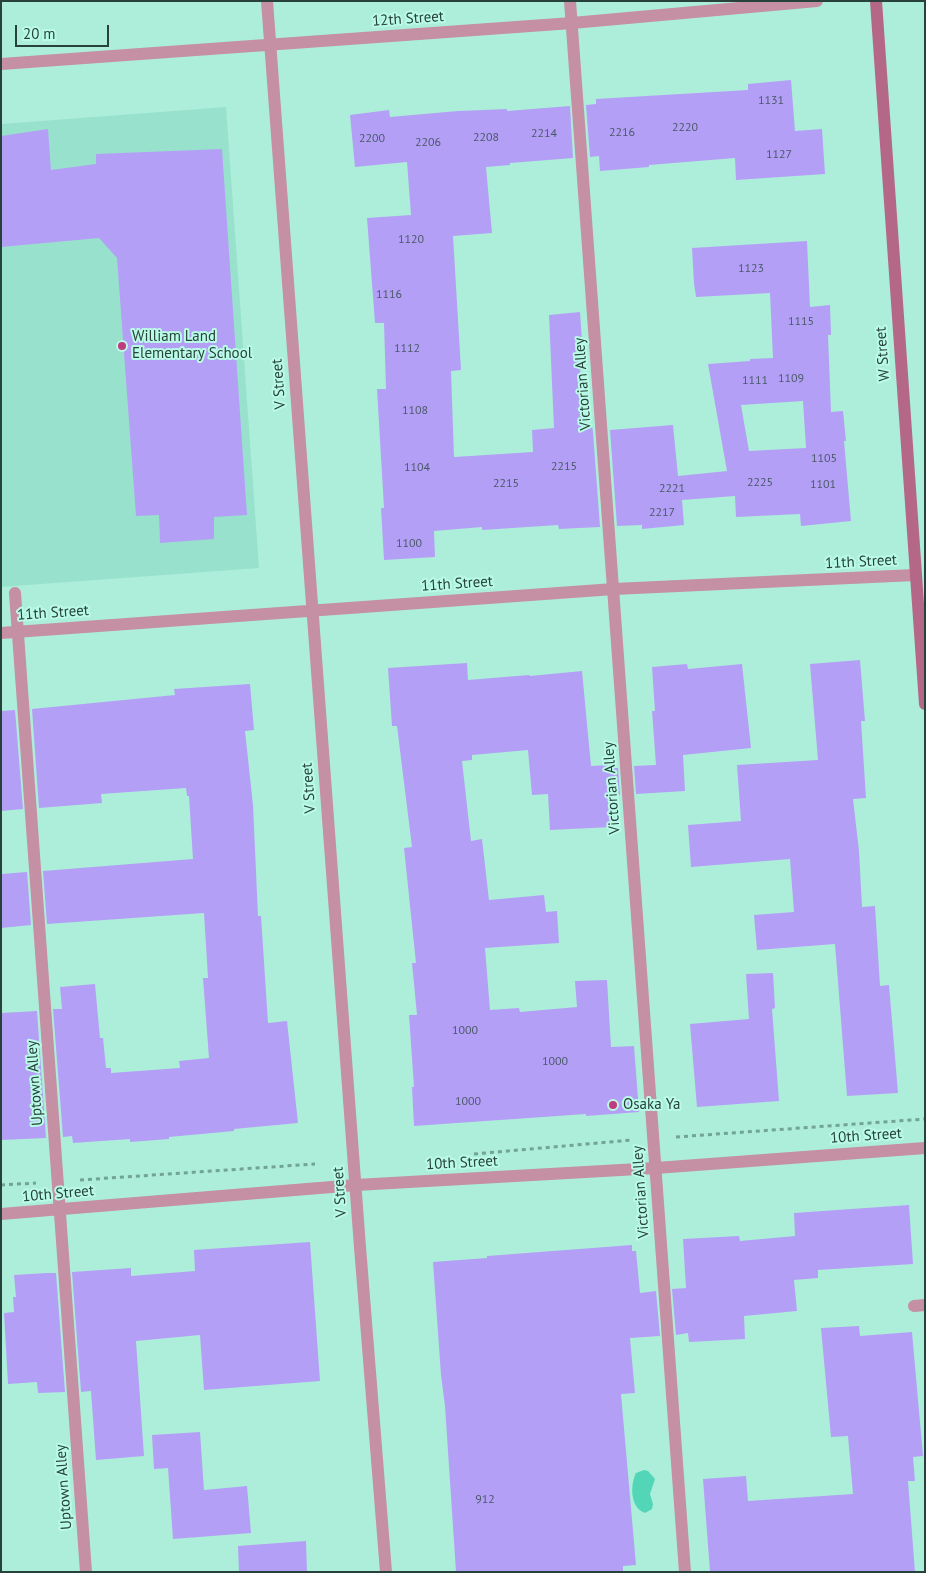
<!DOCTYPE html>
<style>
body{margin:0}
#map{position:relative;width:926px;height:1573px;overflow:hidden;background:#adeeda;font-family:"PT Sans",sans-serif}
canvas{display:block}
.frame{position:absolute;inset:0;border:2px solid #27423a;pointer-events:none}
.scale{position:absolute;left:15px;top:25px;width:94px;height:22px;box-sizing:border-box;border:2px solid #27423a;border-top:0;padding-left:6px;font-size:15px;line-height:18px;white-space:nowrap;color:#27423a;-webkit-text-stroke:4px #bafbe7;paint-order:stroke}
</style>
<div id="map">
<canvas width="926" height="1573"></canvas>
<div class="frame"></div>
<div class="scale">20 m</div>
</div>
<script>
const ctx = document.querySelector('canvas').getContext('2d');
ctx.lineJoin = 'round';
function paint(path, color) {
  ctx.fillStyle = color;
  ctx.fill(path, 'evenodd');
}
function trace(path, color, width, dash) {
  ctx.strokeStyle = color;
  ctx.lineWidth = width;
  ctx.lineCap = dash ? 'butt' : 'round';
  ctx.setLineDash(dash || []);
  ctx.stroke(path);
}
function label(font, color, halo, rows, align = 'center') {
  ctx.font = font + ' "PT Sans",sans-serif';
  ctx.lineWidth = 4;
  ctx.setLineDash([]);
  ctx.textBaseline = 'middle';
  ctx.strokeStyle = halo;
  ctx.fillStyle = color;
  for (const [text, x, y, turn = 0] of rows) {
    ctx.save();
    ctx.translate(x, y);
    ctx.rotate((+turn || 0) * Math.PI / 180);
    ctx.textAlign = isNaN(turn) ? turn : align;
    if (halo) ctx.strokeText(text, 0, 0);
    ctx.fillText(text, 0, 0);
    ctx.restore();
  }
}
paint(new Path2D(`
 M226 107 259 568 1 587V124Z`), '#98e2cd');
paint(new Path2D(`
 M644 1470 648 1471 655 1479 650 1494 653 1504 652 1509 645 1513C630 1508 630 1485 636 1473Z`), '#53d6b7');
paint(new Path2D(`
 M791 80 795 131 822 129 825 174 736 180 735 158 649 165V167L600 171 599 156 590 157 586 105 596 104V99L748 90V84Z
 M570 106 573 158 510 163V165L486 167 492 233 453 236 461 370 451 371 454 457 533 452 532 430 554 428 549 315 580 312 584 370H580L584 426H592L593 432 600 527 559 529 558 525 482 530V527L434 531 435 557 384 560 381 508H384L377 389H386L384 323H375L367 218 411 215 407 162 355 167 350 115 389 110 390 117 458 111 507 109V111Z
 M48 129 51 170 96 164V154L222 149 247 515 214 517V539L160 543 159 515 136 516 117 258 99 238 1 247V136Z
 M807 241 810 307 830 305 831 335H828L831 412 843 411 846 441H844L851 521 801 526 800 514 736 517 735 496 682 500 684 525 642 529V525L617 526 610 430 673 425 678 476 727 471 708 364 750 361V359L773 358 770 293 696 297 694 283 692 248ZM803 401 806 448 749 451 741 405Z
 M860 660 865 721H861L866 798 853 799 859 851 862 907 875 906 880 986 889 985 898 1093 847 1096 835 944 757 950 754 915 794 912 790 859 691 867 688 825 741 821 737 765 818 760 810 664Z
 M467 663 468 680 529 675 530 676 582 671 591 766 609 765V768H618L620 795 610 796 612 827 550 830 548 794 532 795 528 750 472 755V760L462 761 471 841 482 839 489 900 544 895 546 912 557 911 559 943 485 948 490 1010 519 1008 520 1012 577 1007 575 981 607 980 611 1047 634 1046 639 1112 586 1116V1114L414 1126 412 1087H414L409 1015H417L412 963H416L404 848 412 847 397 726H392L388 668Z
 M687 664 688 669 742 664 751 748 683 755 685 791 636 794 634 766 656 765 652 711H655L652 667Z
 M250 684 254 730 245 731 253 805 258 916H261L268 1023 287 1021 298 1123 234 1129V1131L169 1137V1139L130 1142V1139L73 1143 72 1136 63 1137 53 1009H62L60 987 95 984 100 1038H103L106 1068H111V1073L180 1068 179 1061 209 1058 203 978H208L204 913 47 924 43 871 193 859 189 796H187L186 788 101 794 102 803 39 808 32 709 175 695 174 689Z
 M15 710 23 809 1 811V711Z
 M27 872 31 925 1 928V874Z
 M773 973 775 1008 772 1009 779 1101 697 1107 690 1024 749 1019 746 974Z
 M37 1011 46 1138 1 1140V1013Z
 M909 1205 913 1264 818 1270V1278L794 1280 797 1311 744 1316 745 1339 689 1342 688 1333 676 1335 672 1289 686 1288 683 1239 739 1236 740 1241 795 1236 794 1213Z
 M310 1242 320 1381 204 1390 200 1335 136 1341 144 1456 96 1460 91 1391 81 1392 72 1272 131 1268V1276L195 1271 194 1250Z
 M632 1245V1251H636L640 1293 656 1291 660 1336 630 1338 635 1393 621 1394 636 1565 623 1566V1572H456L445 1406 441 1375 433 1262 487 1258V1256Z
 M47 1273H56L65 1392 38 1393 37 1382 8 1384 4 1313 14 1312 13 1297H16L14 1275Z
 M859 1326 860 1336 912 1332 923 1456 913 1457 915 1481H908L915 1572H710L703 1479 746 1476 748 1501 853 1494 848 1436 831 1437 821 1328Z
 M200 1432 204 1490 247 1486 251 1533 173 1539 168 1468 154 1469 152 1435Z
 M306 1541 307 1572H239L238 1546Z`), '#b49ff6');
trace(new Path2D(`
 M676 1137 925 1119
 M474 1154 632 1140
 M80 1180 315 1164
 M1 1185 36 1183`), '#72a394', 3, [4, 4]);
trace(new Path2D(`
 M570 1 685 1572
 M15 593 86 1572
 M914 1306 925 1305`), '#c58fa4', 12);
trace(new Path2D(`
 M267 1 360 1247 386 1572
 M1 64 572 23 817 1
 M1 633 614 589 915 575`), '#c58fa4', 12);
trace(new Path2D(`
 M1 1214 356 1185 656 1168 925 1148`), '#c58fa4', 12);
trace(new Path2D(`
 M876 1 925 704`), '#b46787', 12);
for (const [x, y, r, color] of [
 [122,346,5,"#c13b7d"],
 [613,1105,5,"#c13b7d"]
]) {
  const dot = new Path2D();
  dot.arc(x, y, r, 0, 2 * Math.PI);
  ctx.fillStyle = color;
  ctx.fill(dot);
  trace(dot, '#bafbe7', 2);
}
label('12px', '#4a5969', null, [
 ["1131",771,101],
 ["2220",685,128],
 ["2216",622,133],
 ["2214",544,134],
 ["2208",486,138],
 ["2200",372,139],
 ["2206",428,143],
 ["1127",779,155],
 ["1120",411,240],
 ["1123",751,269],
 ["1116",389,295],
 ["1115",801,322],
 ["1112",407,349],
 ["1109",791,379],
 ["1111",755,381],
 ["1108",415,411],
 ["1105",824,459],
 ["2215",564,467],
 ["1104",417,468],
 ["2225",760,483],
 ["2215",506,484],
 ["1101",823,485],
 ["2221",672,489],
 ["2217",662,513],
 ["1100",409,544],
 ["1000",465,1031],
 ["1000",555,1062],
 ["1000",468,1102],
 ["912",485,1500]
]);
label('15px', '#27423a', '#bafbe7', [
 ["12th Street",408,19,-4],
 ["W Street",883,354,-94],
 ["V Street",279,384,-94],
 ["Victorian Alley",583,384,-94],
 ["11th Street",861,562,-3],
 ["11th Street",457,584,-4],
 ["11th Street",53,613,-4],
 ["V Street",309,788,-94],
 ["Victorian Alley",612,788,-94],
 ["Uptown Alley",35,1083,-94],
 ["10th Street",866,1136,-4],
 ["10th Street",462,1163,-3],
 ["V Street",340,1192,-94],
 ["Victorian Alley",641,1192,-94],
 ["10th Street",58,1194,-5],
 ["Uptown Alley",64,1487,-94]
]);
label('15px', '#27423a', '#bafbe7', [
 ["William Land",132,337],
 ["Elementary School",132,354],
 ["Osaka Ya",623,1105]
], 'left');
</script>
